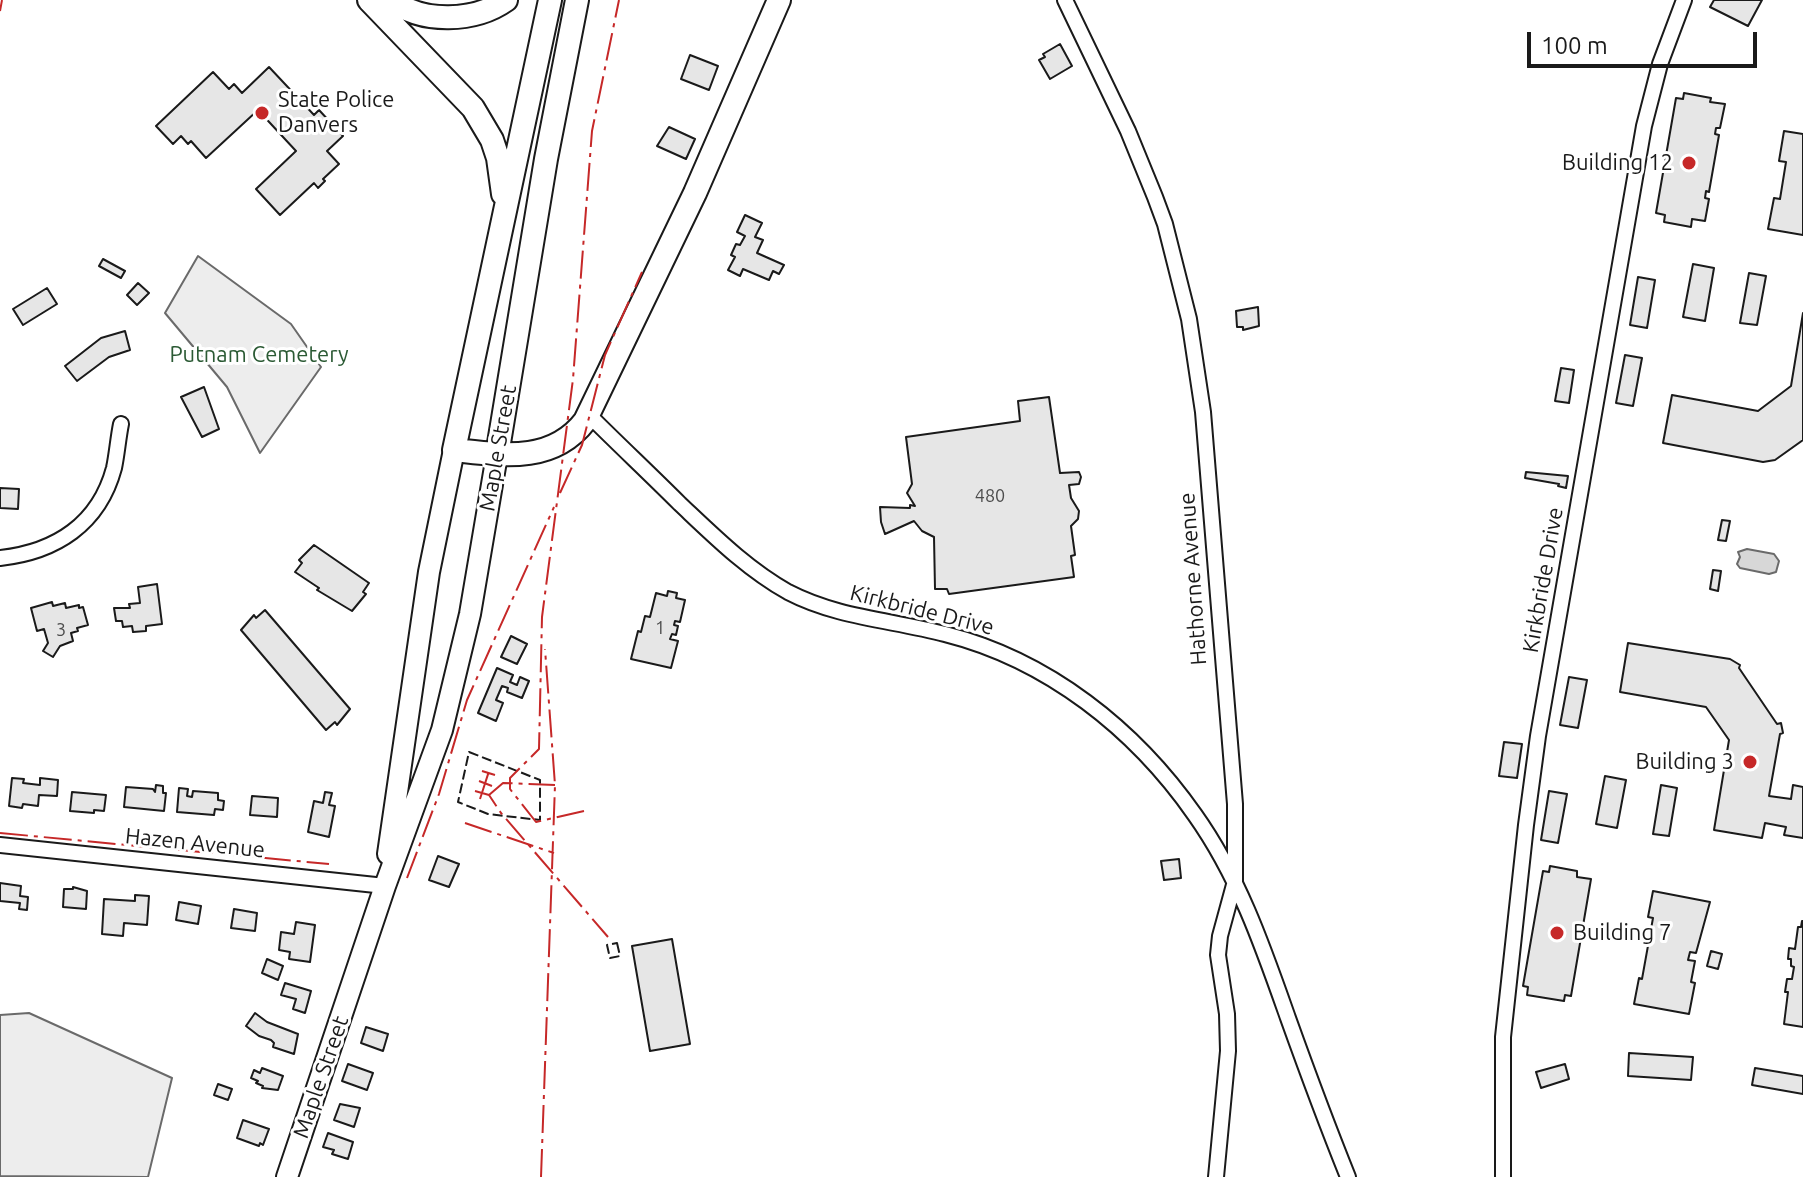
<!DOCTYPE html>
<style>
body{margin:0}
#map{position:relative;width:1803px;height:1177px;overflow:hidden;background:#fff;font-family:Ubuntu,sans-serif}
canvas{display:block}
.scale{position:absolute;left:1527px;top:32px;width:230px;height:36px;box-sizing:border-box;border:4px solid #1a1a1a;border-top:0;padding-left:10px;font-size:24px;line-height:28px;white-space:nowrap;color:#1a1a1a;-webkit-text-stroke:6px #fff;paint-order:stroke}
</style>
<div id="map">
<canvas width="1803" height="1177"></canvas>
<div class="scale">100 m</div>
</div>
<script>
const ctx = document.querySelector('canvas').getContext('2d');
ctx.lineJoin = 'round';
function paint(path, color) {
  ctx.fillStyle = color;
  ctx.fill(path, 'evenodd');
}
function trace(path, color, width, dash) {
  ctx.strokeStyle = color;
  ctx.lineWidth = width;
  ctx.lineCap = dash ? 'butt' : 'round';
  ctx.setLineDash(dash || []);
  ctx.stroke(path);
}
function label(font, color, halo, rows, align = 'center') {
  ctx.font = font + ' Ubuntu,sans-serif';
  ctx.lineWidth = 6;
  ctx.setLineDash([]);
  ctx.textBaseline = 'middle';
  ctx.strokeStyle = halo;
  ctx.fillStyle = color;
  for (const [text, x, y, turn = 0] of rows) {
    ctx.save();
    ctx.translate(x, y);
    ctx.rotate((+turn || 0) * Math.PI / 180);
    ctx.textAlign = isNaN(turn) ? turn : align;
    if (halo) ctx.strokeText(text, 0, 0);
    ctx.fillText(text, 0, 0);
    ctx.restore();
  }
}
const built = new Path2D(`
 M198 256 291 324 321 367 260 453 227 387 165 313Z
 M29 1013 172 1078 148 1177 0 1176V1015Z`);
paint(built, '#ededed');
trace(built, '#6a6a6a', 2);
const water = new Path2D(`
 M1747 549 1774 554 1779 561 1776 572 1769 574 1740 568 1737 564 1740 557 1738 552Z`);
paint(water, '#d7d7d7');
trace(water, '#6a6a6a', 2);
const building = new Path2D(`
 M1714 0H1762L1748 26 1710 7Z
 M1060 44 1072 66 1050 79 1039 60 1045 57 1043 54Z
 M690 55 718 66 709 90 681 79Z
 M269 67 314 115 319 110 343 136 327 151 339 164 323 179 325 181 318 188 314 183 280 215 256 189 296 151 258 110 206 158 191 141 188 144 181 136 173 144 156 126 213 72 229 89 234 84 242 93Z
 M1684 93 1711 98 1710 102 1725 104 1720 128H1716L1715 134 1719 135 1709 192 1706 191 1705 198 1709 199 1705 221 1692 219 1691 227 1664 222 1665 215 1656 213 1676 98 1683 99Z
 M669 127 695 139 686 159 657 146Z
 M1784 131 1803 134V235L1768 229 1774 198 1780 199 1786 162 1779 161Z
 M745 215 762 223 755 237 763 240 757 253 784 265 779 274 773 271 769 280 743 269 740 276 728 270 735 257 731 255 736 244 740 245 745 236 737 232Z
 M103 259 125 271 121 278 99 266Z
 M1693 264 1714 268 1705 321 1683 317Z
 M1749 273 1766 276 1757 325 1740 323Z
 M1638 277 1655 280 1647 328 1630 325Z
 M138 283 149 293 137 305 127 295Z
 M47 288 57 304 23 325 13 309Z
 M1258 307 1259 326 1243 330V327H1237L1236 311Z
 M1803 313V440L1775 460 1763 462 1663 443 1672 395 1758 411 1791 386Z
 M125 331 130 350 109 357 77 381 65 366 101 338Z
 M1625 355 1642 358 1633 406 1616 403Z
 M1561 368 1574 370 1569 403 1555 401Z
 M204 387 219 429 202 437 181 397Z
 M1049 397 1060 473 1079 472 1081 477 1079 484 1069 485 1071 498 1079 511 1078 519 1071 526 1075 555 1071 556 1074 577 949 594 947 589H935L934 537 922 531 914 521 885 534 881 522 880 507 910 508V505L915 506 907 493 912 484 906 437 1020 421 1018 401Z
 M1526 472 1568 476 1566 488 1558 486 1559 484 1525 478Z
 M0 488 19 489 18 509 0 508Z
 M1722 520 1730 521 1726 541 1718 540Z
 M314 545 369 583 363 592 366 594 352 611 317 590 319 588 295 572 302 563 299 560Z
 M1713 570 1721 571 1718 591 1710 589Z
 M157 584 162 624 146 626V631L133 632 132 626 123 627 122 621H116L114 608H130L129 604 140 603 138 587Z
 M668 591 677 593 676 598 685 600 680 622 675 621 674 625 678 626 676 635 672 634 670 639 678 641 671 668 631 659 638 631 641 632 645 616 650 617 656 593 667 596Z
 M52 602 53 606 65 603 66 608 79 605V608L83 607 88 625 77 628 78 631 71 633 73 641 60 646 53 657 43 651 48 643 44 629 37 631 31 608Z
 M265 610 350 709 337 725 335 722 326 730 241 630 254 615 256 618Z
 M511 636 527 644 517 664 501 657Z
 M1628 643 1730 659 1740 665 1739 668 1777 724 1781 723 1783 733 1780 734 1769 796 1791 799 1793 785 1803 787V838L1784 835 1786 827 1765 823 1762 838 1714 830 1729 740 1706 707 1620 692Z
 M497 668 513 675 510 682 517 685 520 677 529 681 522 698 507 692 508 688 502 686 496 700 503 703 496 721 478 713Z
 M1569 677 1587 680 1578 728 1560 725Z
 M1504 742 1522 744 1517 778 1499 776Z
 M1605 776 1626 780 1617 828 1596 824Z
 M12 778 24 779 23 783 40 785V778L58 780 57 796 39 795 38 806 23 804 22 808 9 806Z
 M156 785 163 786V793H166L164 811 124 807 126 787 153 789 155 792Z
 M1661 785 1677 788 1669 836 1653 834Z
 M179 788 188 789 187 796 192 797 193 791 218 793V800L224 801 223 810 215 809 214 815 177 812Z
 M1549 791 1567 794 1558 843 1541 840Z
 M72 792 106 795 104 811 94 810V813L70 811Z
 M325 792 332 793 329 805 335 806 329 837 308 832 314 801 323 803Z
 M252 796 278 798 277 817 250 815Z
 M438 856 459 864 449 887 429 880Z
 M1179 859 1181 878 1164 880 1161 861Z
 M1550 866 1577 871V877L1591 879 1571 996 1565 995 1564 1001 1527 995 1528 987 1523 986 1543 871 1549 872Z
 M0 883 21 886 20 896 28 897 27 910 19 909 20 903 0 901Z
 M73 887 87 891 86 909 63 907 64 889H73Z
 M1653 891 1710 902 1696 953 1690 952 1688 960 1695 961 1691 982 1695 983 1689 1014 1634 1004 1639 978 1642 979 1653 918 1648 917Z
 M135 895 149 896 147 925 124 923 123 936 102 934 104 899 135 901Z
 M179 902 201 906 198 924 176 920Z
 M234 909 257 913 255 931 231 928Z
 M1802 921H1803V1027L1784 1024 1788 992H1785L1787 979H1792L1794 967 1791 966V959H1788L1789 948 1795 949 1798 927H1801Z
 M296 922 315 925 310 962 289 959 290 952 279 950 281 932 294 934Z
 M672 939 690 1044 650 1051 632 946Z
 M1711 951 1722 954 1718 969 1707 966Z
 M267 959 283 966 278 980 262 973Z
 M285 983 311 991 305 1013 293 1009 296 999 281 995Z
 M255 1013 267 1022 298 1034 294 1054 273 1047 274 1043 271 1040 259 1036 246 1026Z
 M366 1027 388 1034 383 1051 361 1043Z
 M1629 1053 1693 1057 1691 1080 1628 1076Z
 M348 1064 373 1073 367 1090 342 1081Z
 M1565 1064 1569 1079 1541 1088 1536 1072Z
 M262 1068 283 1076 278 1090 262 1088 263 1086 256 1083 258 1081 251 1078 254 1070 260 1073Z
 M1755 1068 1803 1076V1094L1752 1085Z
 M218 1084 232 1089 228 1100 214 1095Z
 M340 1104 360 1108 354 1127 334 1120Z
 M243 1120 269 1129 263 1145 260 1143 259 1146 237 1138Z
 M328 1133 353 1142 348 1159 332 1154 334 1150 323 1147Z`);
paint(building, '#e6e6e6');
trace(building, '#1a1a1a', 2);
const minor = new Path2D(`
 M1065 0 1128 131 1155 197 1165 224 1189 319 1203 412 1235 804V881L1220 936 1218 955 1227 1014 1228 1051 1216 1177
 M589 415C619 445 650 474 680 504 714 536 747 569 788 592 838 618 892 620 945 634 1048 660 1135 729 1195 815 1239 877 1263 947 1288 1018 1307 1071 1327 1125 1348 1177
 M0 558C56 552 99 524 114 468 117 454 118 439 121 424
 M0 845 385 886
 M1503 1177V1037L1526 825 1538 736 1644 126 1660 64 1684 0`);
const secondary = new Path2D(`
 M388 854 429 572 454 450
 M287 1177 385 886 442 730 470 614 497 455`);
const primary = new Path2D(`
 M369 0 473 108 492 140 498 158 503 194
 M392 0C422 24 475 22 506 0
 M550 0 454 450C501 455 552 464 585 421L695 193 779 0
 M497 455 546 159 577 0`);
trace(minor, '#1a1a1a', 18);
trace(secondary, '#1a1a1a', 24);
trace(primary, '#1a1a1a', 26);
trace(minor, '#fff', 14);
trace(secondary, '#fff', 20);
trace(primary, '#fff', 22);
trace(new Path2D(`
 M469 752 540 780V820L488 814 458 802Z
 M617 943 620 956 610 958 607 945Z`), '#1a1a1a', 2, [10, 4]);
trace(new Path2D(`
 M0 11 2 0
 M560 493 582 445 605 355 642 272
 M482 771 495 775
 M479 781 492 786
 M475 791 489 795 501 813 608 937
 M489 795 503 783 555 785
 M480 799 490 768
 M584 811 536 822 510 789V778L539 749 542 617 573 379 592 131 619 0
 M465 823 554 853
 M0 833 329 864
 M407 878 439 794 467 700 554 507
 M541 1177 555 785 545 649`), '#c62828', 2, [28, 6, 4, 6]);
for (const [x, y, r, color] of [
 [262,113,8,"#c62828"],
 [1689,163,8,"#c62828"],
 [1750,762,8,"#c62828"],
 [1557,933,8,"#c62828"]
]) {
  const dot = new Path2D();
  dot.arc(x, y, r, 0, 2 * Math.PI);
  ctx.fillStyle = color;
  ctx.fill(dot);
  trace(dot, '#fff', 3);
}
label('18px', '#4d4d4d', null, [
 ["480",990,496],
 ["1",660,628],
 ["3",61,630]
]);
label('22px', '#1a1a1a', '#fff', [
 ["State Police",278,100],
 ["Danvers",278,125],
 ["Building 12",1673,163,"right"],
 ["Building 3",1734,762,"right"],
 ["Building 7",1573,933]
], 'left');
label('22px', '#2b5a34', '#fff', [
 ["Putnam Cemetery",259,355]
]);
label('22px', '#1a1a1a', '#fff', [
 ["Maple Street",498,448,-80],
 ["Hathorne Avenue",1193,579,-94],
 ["Kirkbride Drive",1543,580,-80],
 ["Kirkbride Drive",922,610,14],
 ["Hazen Avenue",195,843,6],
 ["Maple Street",321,1077,-71]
]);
</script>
